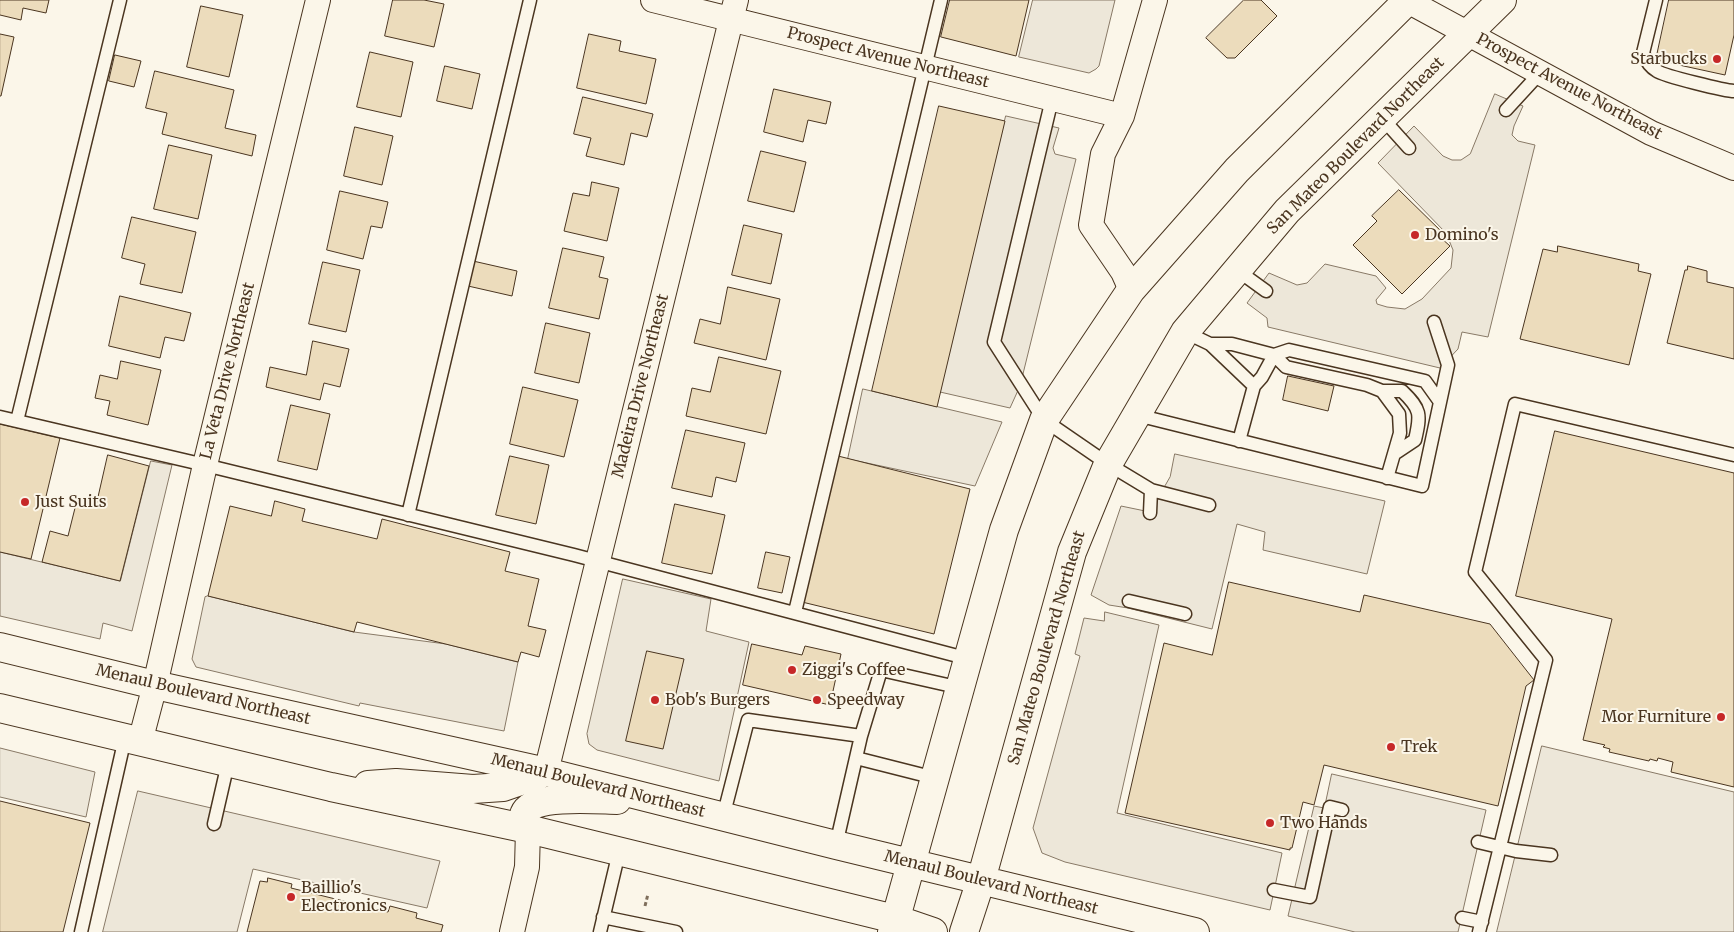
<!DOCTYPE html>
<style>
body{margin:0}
canvas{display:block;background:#fbf6e9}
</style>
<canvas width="1734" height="932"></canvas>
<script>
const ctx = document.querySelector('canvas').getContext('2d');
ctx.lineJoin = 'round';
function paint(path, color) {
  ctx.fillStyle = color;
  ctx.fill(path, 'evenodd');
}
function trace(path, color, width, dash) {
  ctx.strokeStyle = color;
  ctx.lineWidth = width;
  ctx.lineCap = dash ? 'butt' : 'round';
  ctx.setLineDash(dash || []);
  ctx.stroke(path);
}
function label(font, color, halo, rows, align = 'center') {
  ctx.font = font + ' Merriweather,serif';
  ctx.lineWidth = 4;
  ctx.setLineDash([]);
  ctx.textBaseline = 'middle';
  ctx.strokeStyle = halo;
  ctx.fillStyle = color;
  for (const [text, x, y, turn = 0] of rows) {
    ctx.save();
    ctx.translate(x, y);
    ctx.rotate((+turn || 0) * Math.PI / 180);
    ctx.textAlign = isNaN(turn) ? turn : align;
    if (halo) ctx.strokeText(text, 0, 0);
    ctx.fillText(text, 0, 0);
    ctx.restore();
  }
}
const parking = new Path2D(`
 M1033 0H1115L1099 66 1096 69 1089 73 1019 57Z
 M1495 94 1523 106 1514 126 1512 135 1518 141 1535 145 1488 337 1462 332 1458 349 1440 368 1268 327 1267 318 1247 303 1269 273 1297 285 1307 283 1325 264 1376 276 1386 288 1376 300 1377 304 1387 307 1405 309 1422 299 1451 268 1453 250 1446 233 1378 163 1414 126 1443 156 1452 160H1461L1470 154Z
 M1006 116 1059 128 1053 148 1055 154 1076 159 1020 386 1010 408 940 392Z
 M863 389 1002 422 975 486 848 459Z
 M1175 454 1385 501 1367 574 1263 550 1265 532 1237 524 1212 629 1128 608 1109 605 1091 595 1121 506 1150 512 1170 477Z
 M151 461 172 465 132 631 103 623 100 639 0 616V552L120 581Z
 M623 579 711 599 706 631 749 642 719 781 597 750 589 744 587 734Z
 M208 596 354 632 446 644 518 662 504 731 360 703 359 706 196 667 192 659 205 597Z
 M1105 612 1159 625 1117 813 1282 853 1270 910 1065 862 1042 853 1033 828 1080 656 1075 654 1084 618 1104 621Z
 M1542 746 1734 792V932H1497Z
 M0 748 95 772 86 817 0 797Z
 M1332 774 1486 810 1458 932H1355L1288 916 1314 806 1324 808Z
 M138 791 440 861 427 908 253 869 237 932H103Z`);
paint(parking, '#ede7d9');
trace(parking, '#887966', 1);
const building = new Path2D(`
 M0 0H49L46 13 23 8 21 20 0 15Z
 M393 0H424L444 4 434 47 385 36Z
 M950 0H1029L1016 56 941 37Z
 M1244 0H1261L1277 16 1235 58H1227L1206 38Z
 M1669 0H1734V35L1725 75 1656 60Z
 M201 6 243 15 229 77 187 67Z
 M0 34 14 37 1 96H0Z
 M589 34 621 41 619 51 656 59 646 104 577 88Z
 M370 52 413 62 401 117 357 107Z
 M115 55 141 61 134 87 109 81Z
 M445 66 480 74 472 109 437 101Z
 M155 71 234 90 225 128 256 135 252 156 162 134 167 113 146 108Z
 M774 89 831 102 826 124 808 120 803 142 764 132Z
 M583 97 653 114 647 137 631 133 624 165 586 156 591 138 574 134Z
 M939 106 1005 121 937 407 872 391Z
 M355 127 393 136 382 185 344 176Z
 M169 145 212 155 198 219 154 209Z
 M761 151 806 162 794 212 748 201Z
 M592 182 619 188 607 241 564 231 573 193 589 196Z
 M1399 190 1445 235 1441 238 1450 246 1402 294 1353 245 1377 221 1372 216Z
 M340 191 388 202 382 228 371 226 363 259 327 250Z
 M132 217 196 232 182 293 140 284 145 264 122 258Z
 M744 225 782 234 771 284 732 275Z
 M1558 246 1639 264 1638 271 1651 274 1629 365 1520 339 1543 249 1557 252Z
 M563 248 604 257 599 277 608 279 599 319 549 308Z
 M473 261 517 271 512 296 468 286Z
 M323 262 360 270 346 332 309 324Z
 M1688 266 1707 271V282L1734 288V359L1667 343 1685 270H1687Z
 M728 287 780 299 766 360 694 343 700 319 720 324Z
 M120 296 191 313 184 341 165 337 160 358 109 346Z
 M546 323 590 333 579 383 535 373Z
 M313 341 349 349 340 387 324 383 320 400 266 387 270 367 306 375Z
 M719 357 781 371 766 434 686 416 692 388 710 392Z
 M121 361 161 370 148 425 107 415 110 401 95 398 100 375 117 379Z
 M1288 376 1334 386 1328 411 1283 400Z
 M523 387 578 400 564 457 510 444Z
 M291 405 330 414 317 470 278 461Z
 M0 424 60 438 31 559 0 552Z
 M686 430 745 443 736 482 716 477 712 497 672 488Z
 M1555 431 1734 473V787L1671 772 1673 762 1658 758 1657 761 1650 759 1649 761 1609 752 1610 749 1603 747 1605 745 1583 740 1612 619 1516 596Z
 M108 455 149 466 120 581 42 562 50 531 68 536 77 500 96 504Z
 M510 456 549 465 536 524 496 515Z
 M838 456 970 489 934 634 802 602Z
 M275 501 305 509 302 521 377 539 382 519 510 552 505 571 539 579 528 626 546 630 539 657 521 652 518 662 357 622 354 632 208 596 230 506 271 516Z
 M675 504 725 515 712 574 662 563Z
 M766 552 790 557 782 593 758 588Z
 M1229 582 1360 612 1364 595 1490 624 1534 680 1526 686 1498 806 1324 765 1314 805 1303 802 1292 848H1290V850L1125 813 1164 643 1212 655Z
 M752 644 802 655 805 646 841 654 830 705 743 685Z
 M647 651 684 659 663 749 626 741Z
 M0 801 90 823 63 932H0Z
 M268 878 292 884 291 888 388 912 390 906 417 913 416 918 443 925 441 932H247L260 881 267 882Z`);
paint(building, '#ecdcbc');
trace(building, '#4a3520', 1);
const service = new Path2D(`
 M1656 0 1643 53C1646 61 1650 67 1657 71 1664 76 1726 91 1734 91
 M1052 99 994 342 1044 420 1108 464 1151 490 1150 513
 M1506 110 1540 73
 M1382 118 1409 148
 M1237 270 1266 291
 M1185 332 1210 344 1254 386
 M1210 344H1232L1274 355 1286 367 1367 385 1382 391 1399 414 1400 433 1387 478
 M1382 391H1402C1421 409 1421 414 1415 440L1394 454
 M1137 415 1422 486 1448 365 1434 322
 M0 417 205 465 574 555 969 659
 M17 421 120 0
 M1239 441 1254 386 1262 377 1274 355 1289 350 1425 381 1440 402
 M1151 490 1209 505
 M408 515 530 0
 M1129 601 1185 614
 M795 612 941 0
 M856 758 935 778
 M723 817 748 720 861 736 881 670 961 688
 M214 824 228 763
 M1478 842 1516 851 1551 855
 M836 845 861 736
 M1274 890 1310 897 1330 807 1342 810
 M603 917 676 932
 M1462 918 1482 922
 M81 932 125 738
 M600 932 619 852
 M1479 932 1546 660 1475 572 1515 404 1734 455`);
const minor = new Path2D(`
 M653 0 1122 116
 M1406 0 1651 133 1734 168
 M1131 290 1123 272 1091 225 1103 154 1122 116 1155 0
 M140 742 155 685 205 465 318 0
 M546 772 736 0
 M512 932 527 867 528 829`);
const secondary = new Path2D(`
 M0 647 155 685 546 772 836 845 1195 932
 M0 708 331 787 528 829 895 919 933 932
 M368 785 396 783 473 789 503 787 546 772
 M528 829C503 790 598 800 617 800
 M892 932 1004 530 1044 420 1131 290 1237 170 1408 0
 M964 932 981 880 1072 552 1108 464 1185 332 1287 211 1502 0`);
trace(service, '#4a3520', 15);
trace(minor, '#4a3520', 26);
trace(secondary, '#4a3520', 30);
trace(new Path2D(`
 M645 906 648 894`), '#7f6f5c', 3, [4, 2.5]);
trace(service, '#fbf6e9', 12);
trace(minor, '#fbf6e9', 24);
trace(secondary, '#fbf6e9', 28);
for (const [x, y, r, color] of [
 [1717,59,5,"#c62828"],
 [1415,235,5,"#c62828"],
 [25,502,5,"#c62828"],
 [792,670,5,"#c62828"],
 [655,700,5,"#c62828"],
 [817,700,5,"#c62828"],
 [1721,717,5,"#c62828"],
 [1391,747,5,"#c62828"],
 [1270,823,5,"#c62828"],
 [291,897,5,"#c62828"]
]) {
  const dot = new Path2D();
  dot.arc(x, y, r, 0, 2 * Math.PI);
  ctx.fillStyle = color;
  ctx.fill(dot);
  trace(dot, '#fbf6e9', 2);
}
label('16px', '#4a3520', '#fbf6e9', [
 ["Prospect Avenue Northeast",888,58,14],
 ["Prospect Avenue Northeast",1569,87,28],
 ["San Mateo Boulevard Northeast",1356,146,-45],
 ["La Veta Drive Northeast",228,371,-76],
 ["Madeira Drive Northeast",641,386,-76],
 ["San Mateo Boulevard Northeast",1047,648,-74],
 ["Menaul Boulevard Northeast",203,695,13],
 ["Menaul Boulevard Northeast",598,786,14],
 ["Menaul Boulevard Northeast",991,883,14]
]);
label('16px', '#4a3520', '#fbf6e9', [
 ["Starbucks",1707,59,"right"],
 ["Domino's",1425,235],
 ["Just Suits",35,502],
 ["Ziggi's Coffee",802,670],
 ["Bob's Burgers",665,700],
 ["Speedway",827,700],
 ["Mor Furniture",1711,717,"right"],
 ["Trek",1401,747],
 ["Two Hands",1280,823],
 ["Baillio's",301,888],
 ["Electronics",301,906]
], 'left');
</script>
